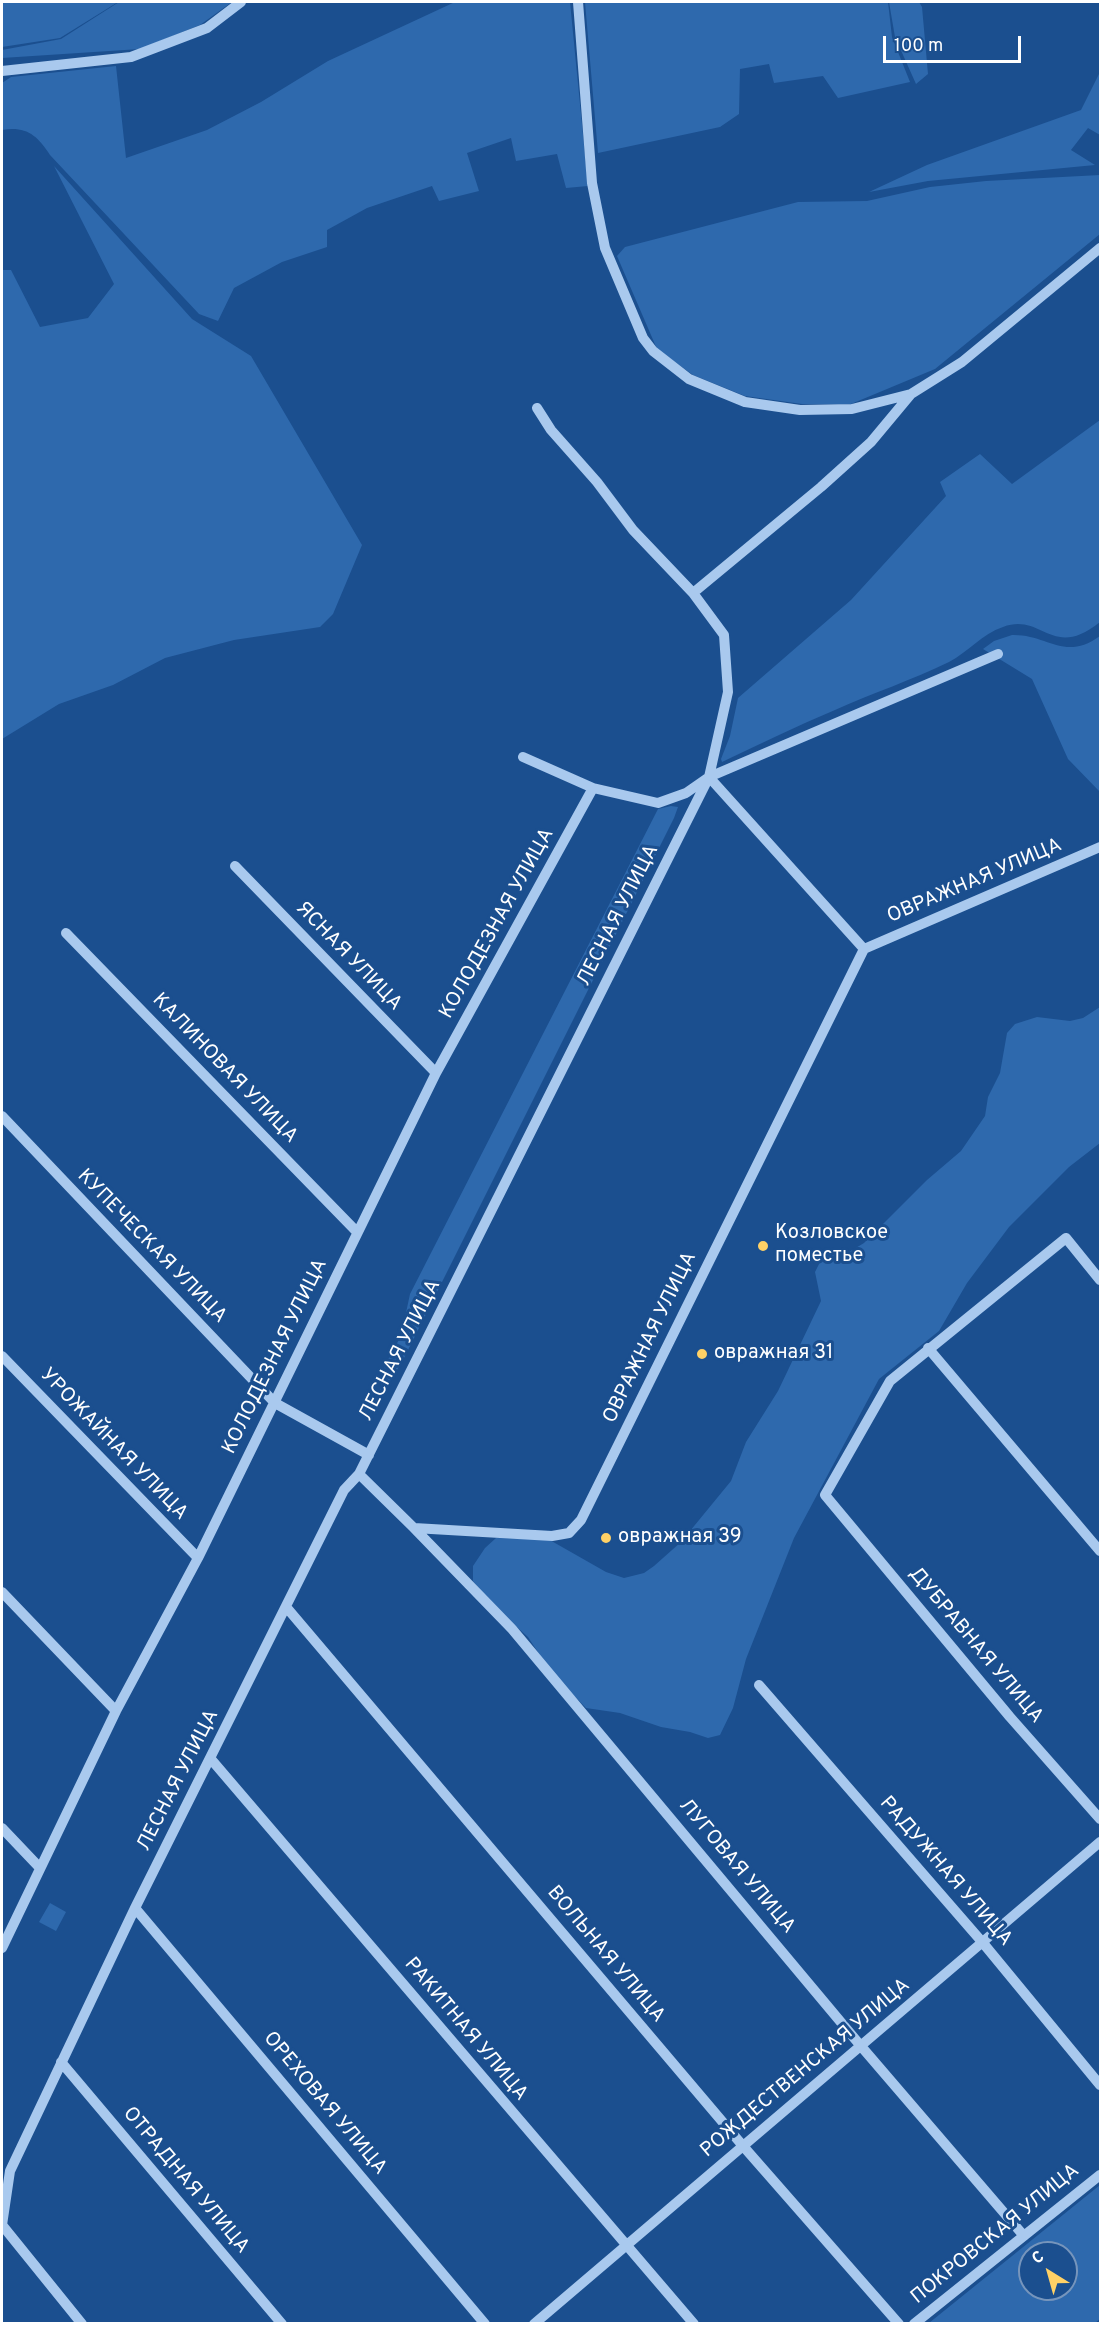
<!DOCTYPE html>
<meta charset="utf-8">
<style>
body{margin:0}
#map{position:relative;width:1102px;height:2325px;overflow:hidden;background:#1b4f8f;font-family:Overpass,sans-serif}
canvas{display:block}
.frame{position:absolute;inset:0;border:3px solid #fff;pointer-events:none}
.north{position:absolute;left:1018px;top:2241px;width:60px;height:60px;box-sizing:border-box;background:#1b4f8f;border:2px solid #7695bc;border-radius:50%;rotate:323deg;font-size:16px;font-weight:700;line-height:24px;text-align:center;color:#fff}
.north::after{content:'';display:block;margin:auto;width:21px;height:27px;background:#ffd166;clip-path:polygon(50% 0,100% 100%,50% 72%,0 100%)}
.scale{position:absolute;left:883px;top:36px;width:138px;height:27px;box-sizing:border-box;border:3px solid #fff;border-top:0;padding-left:8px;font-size:18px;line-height:21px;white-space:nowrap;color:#fff;-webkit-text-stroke:4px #1b4f8f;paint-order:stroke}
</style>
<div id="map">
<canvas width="1102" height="2325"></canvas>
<div class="frame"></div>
<div class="north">С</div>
<div class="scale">100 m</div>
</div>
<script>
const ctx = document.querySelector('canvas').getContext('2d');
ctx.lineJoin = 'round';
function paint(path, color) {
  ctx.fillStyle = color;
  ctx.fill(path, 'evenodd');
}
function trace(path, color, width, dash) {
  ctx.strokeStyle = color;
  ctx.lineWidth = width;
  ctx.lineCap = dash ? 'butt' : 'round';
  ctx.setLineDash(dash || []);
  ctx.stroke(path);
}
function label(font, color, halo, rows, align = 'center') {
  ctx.font = font + ' Overpass,sans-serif';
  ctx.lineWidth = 6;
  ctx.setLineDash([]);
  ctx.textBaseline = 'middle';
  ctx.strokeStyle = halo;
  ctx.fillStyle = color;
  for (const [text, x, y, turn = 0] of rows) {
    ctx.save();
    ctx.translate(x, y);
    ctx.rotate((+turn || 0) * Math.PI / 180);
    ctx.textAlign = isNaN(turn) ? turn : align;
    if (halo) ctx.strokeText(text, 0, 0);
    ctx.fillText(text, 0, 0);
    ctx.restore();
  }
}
paint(new Path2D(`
 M2 2H118L60 38 2 47Z
 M119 2H232L200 25 140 49 2 58V50L61 39Z
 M455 2H570L588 186 566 188 557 154 516 161 511 138 467 153 479 191 439 201 432 186 367 208 327 230V247L282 262 234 288 218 321 199 314 50 155C37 135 26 126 2 130V83L11 77 116 66 126 158 207 130 261 102 328 61Z
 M585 2H888L892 37 910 82 838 98 823 76 774 83 769 64 740 69 739 114 720 127 598 153Z
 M889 2H919L922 7 928 74 916 84 895 37Z
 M1100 72V135L1088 128 1071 150 1095 165 928 181 869 192 927 165 1081 110Z
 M54 166 192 319 251 356 362 545 333 614 320 627 234 640 165 658 113 685 59 704 2 739V270H11L40 327 88 318 114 284Z
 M1100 175V234L935 369 851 404H802L745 396 693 375 657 349 617 256 625 247 798 202 867 201 930 187 986 181Z
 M1100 420V622C1052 661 1042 612 1003 627 982 634 968 652 949 662 912 680 873 693 835 710 797 726 760 744 722 762L721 759 730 736 738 698 851 600 946 496 940 482 980 454 1012 484Z
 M1012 635C1048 634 1064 662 1100 636V792L1068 759 1032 679 983 649 994 641Z
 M671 806 678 807 674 818 402 1362 379 1398 385 1365 401 1336 410 1294 658 809Z
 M1100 1007V1143L1069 1167 1009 1227 967 1283 939 1331 879 1379 794 1538 746 1659 733 1708 720 1735 708 1738 690 1732 661 1727 620 1713 586 1708 551 1672 528 1637 494 1607 473 1581V1566L485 1548 496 1538 548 1539 606 1572 624 1578 644 1573 654 1566 681 1542 731 1481 746 1442 778 1391 821 1301 815 1272 821 1260 832 1254 849 1252 864 1243 927 1180 961 1151 985 1116 988 1097 1000 1073 1007 1033 1015 1024 1037 1017 1070 1021 1083 1018Z
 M50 1903 66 1912 56 1931 39 1922Z
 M1100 2185V2319L1095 2323H929ZM1030 2253H1066V2289H1030Z`), '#2e69ad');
trace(new Path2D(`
 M578 2 592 183 605 248 643 338 653 351 689 379 745 402 800 410 852 409 911 394 962 362 1100 248
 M2 71 131 57 207 28 241 2
 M693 593 821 487 871 442 911 394
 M523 757 593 788 658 803 686 793 709 777 998 654
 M235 866 436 1073
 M66 933 356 1231
 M864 949 1100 847
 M2 1116 275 1403 369 1455
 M1100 1280 1066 1238 890 1381 825 1495 1010 1717 1100 1819
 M928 1348 1100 1551
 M2 1356 198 1558
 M359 1474 414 1528 552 1536 569 1533 581 1520 864 949 709 777
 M414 1528 512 1629 860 2045 1024 2236
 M2 1592 116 1711
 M287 1608 743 2146 899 2324
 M759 1685 983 1943 1100 2085
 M210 1758 694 2324
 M2 1828 40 1868
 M135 1908 485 2324
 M2 1948 116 1711 198 1558 436 1073 593 788
 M61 2062 282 2324
 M82 2324 2 2225 10 2171 135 1908 344 1490 359 1474 709 777 728 692 724 635 693 593 633 530 597 482 551 430 537 408
 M534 2324 1100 1842
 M914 2324 1100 2175`), '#a9c9ee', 10);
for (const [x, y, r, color] of [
 [763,1246,6,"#ffd166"],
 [702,1354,6,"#ffd166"],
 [606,1538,6,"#ffd166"]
]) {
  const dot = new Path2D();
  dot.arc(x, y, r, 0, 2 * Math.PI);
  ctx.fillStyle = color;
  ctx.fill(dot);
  trace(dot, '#1b4f8f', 2);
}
label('20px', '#fff', '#1b4f8f', [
 ["ОВРАЖНАЯ УЛИЦА",975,882,-23],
 ["ЛЕСНАЯ УЛИЦА",619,916,-63],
 ["КОЛОДЕЗНАЯ УЛИЦА",498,924,-61],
 ["ЯСНАЯ УЛИЦА",348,957,46],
 ["КАЛИНОВАЯ УЛИЦА",224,1069,46],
 ["КУПЕЧЕСКАЯ УЛИЦА",151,1247,46],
 ["ОВРАЖНАЯ УЛИЦА",651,1338,-64],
 ["ЛЕСНАЯ УЛИЦА",401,1351,-63],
 ["КОЛОДЕЗНАЯ УЛИЦА",276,1357,-64],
 ["УРОЖАЙНАЯ УЛИЦА",113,1445,46],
 ["ДУБРАВНАЯ УЛИЦА",975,1646,50],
 ["ЛЕСНАЯ УЛИЦА",179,1781,-63],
 ["ЛУГОВАЯ УЛИЦА",736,1867,50],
 ["РАДУЖНАЯ УЛИЦА",945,1872,49],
 ["ВОЛЬНАЯ УЛИЦА",605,1955,50],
 ["РАКИТНАЯ УЛИЦА",465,2030,50],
 ["РОЖДЕСТВЕНСКАЯ УЛИЦА",806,2069,-40],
 ["ОРЕХОВАЯ УЛИЦА",324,2104,50],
 ["ОТРАДНАЯ УЛИЦА",185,2181,50],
 ["ПОКРОВСКАЯ УЛИЦА",996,2235,-39]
]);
label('20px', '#fff', '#1b4f8f', [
 ["Козловское",775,1234],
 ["поместье",775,1257],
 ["овражная 31",714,1354],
 ["овражная 39",618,1538]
], 'left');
</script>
